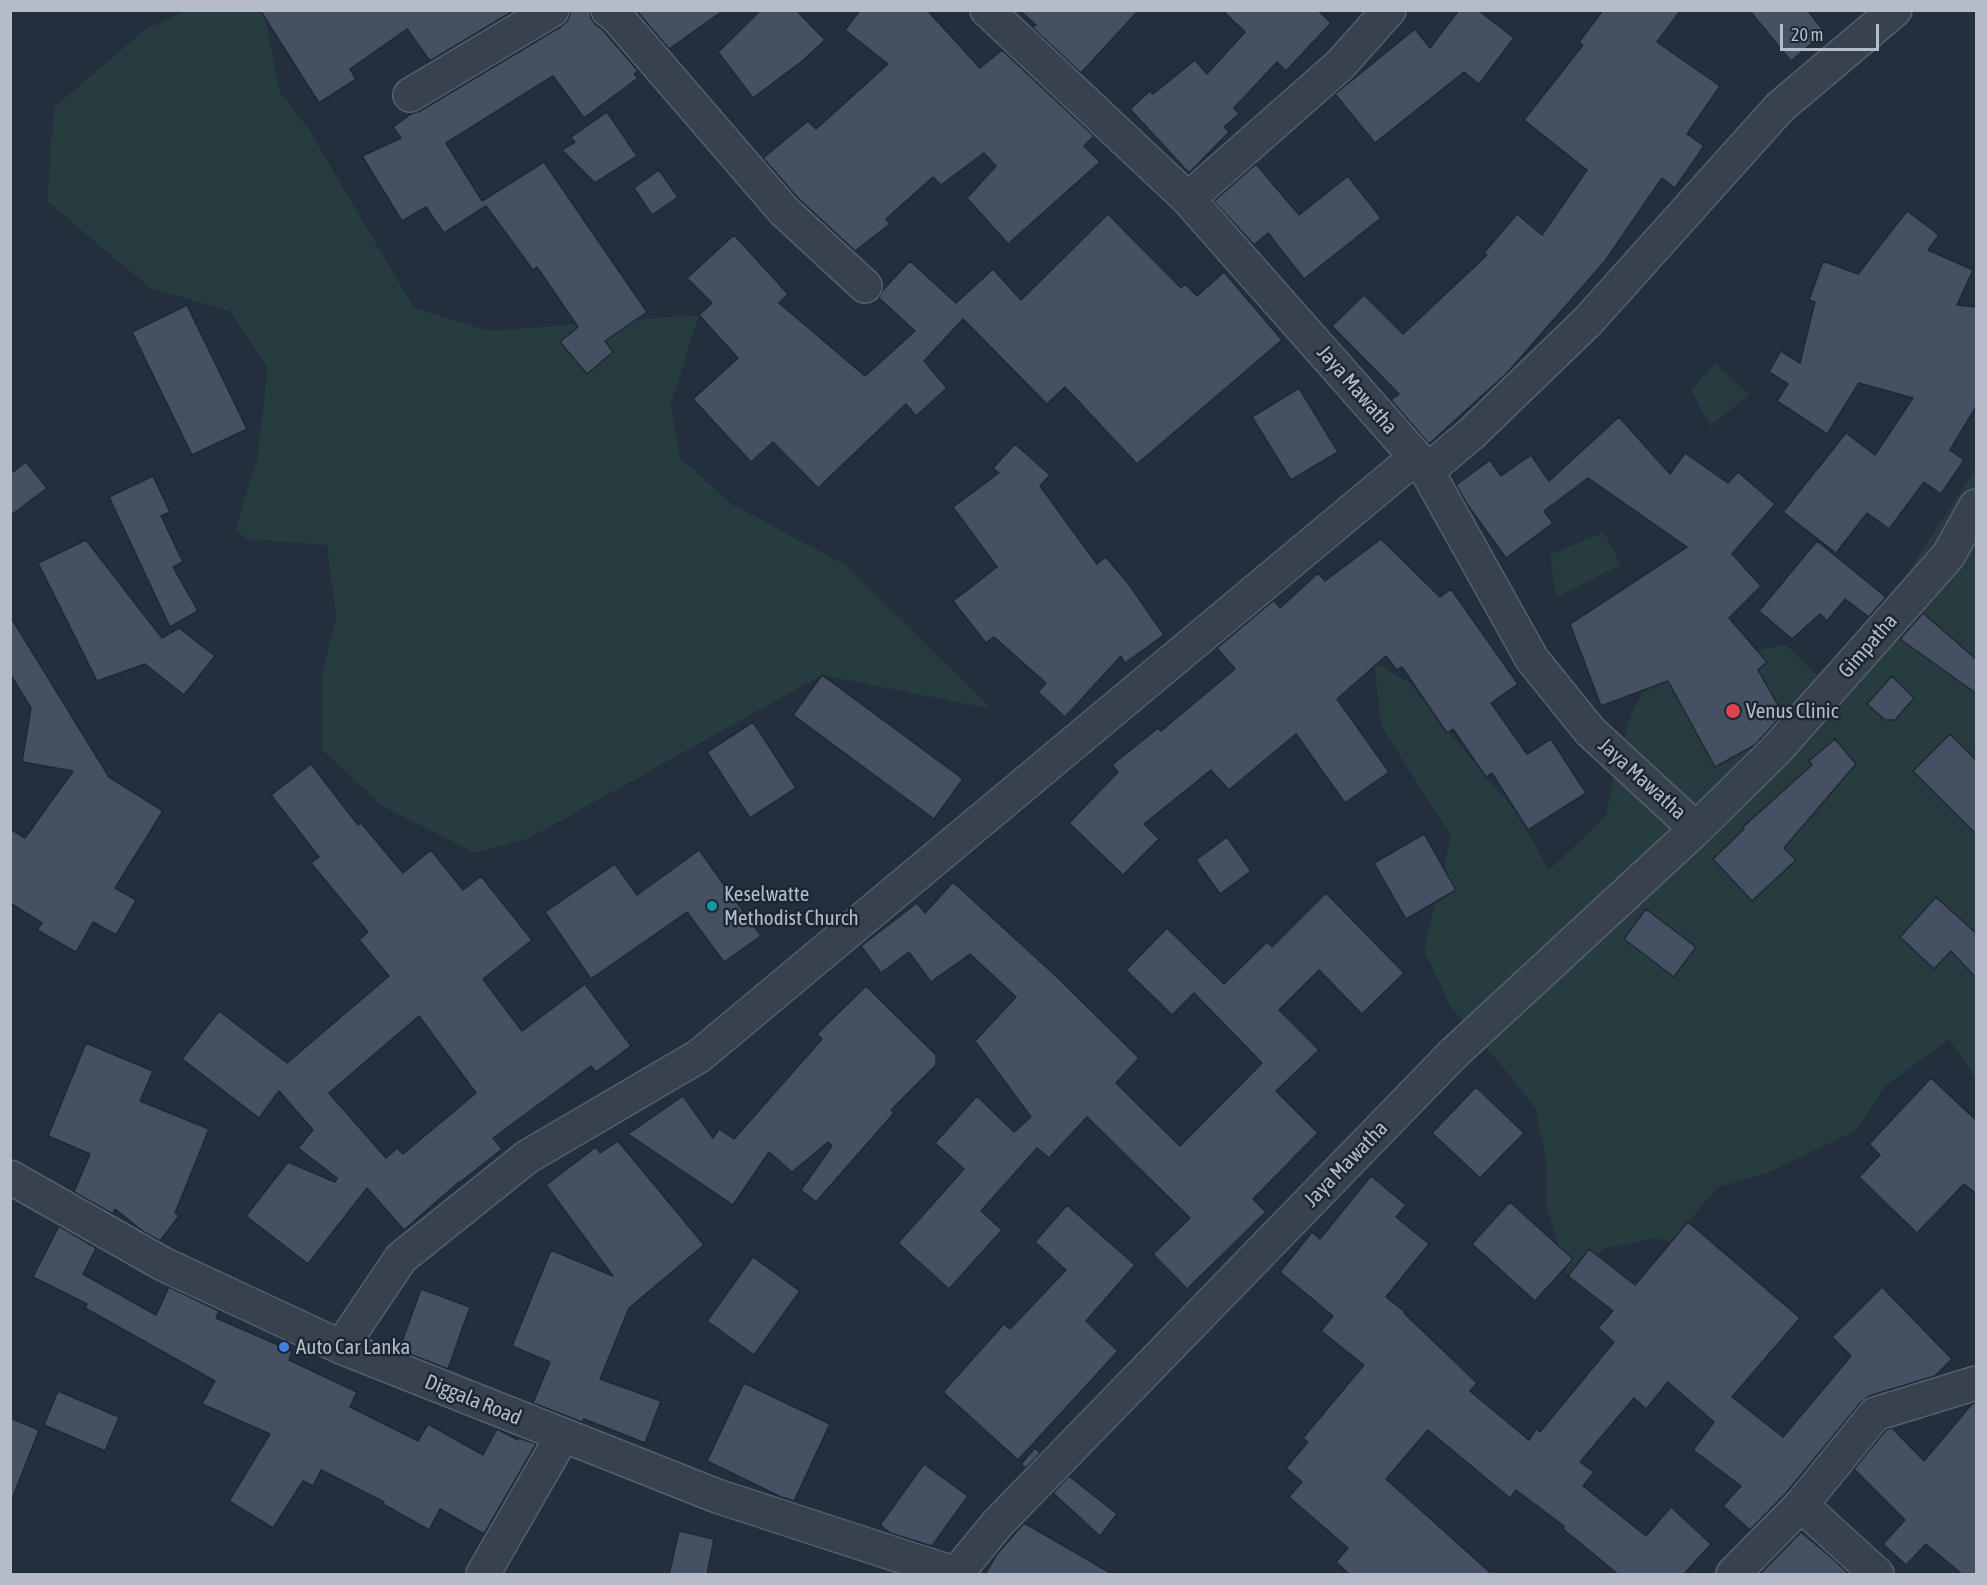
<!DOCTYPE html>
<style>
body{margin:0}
#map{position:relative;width:1987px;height:1585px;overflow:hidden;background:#242f3e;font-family:"Asap Condensed",sans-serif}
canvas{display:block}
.frame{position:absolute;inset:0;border:12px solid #b4bcc9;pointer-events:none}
.scale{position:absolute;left:1780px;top:24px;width:99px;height:27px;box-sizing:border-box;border:3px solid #b4bcc9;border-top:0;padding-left:8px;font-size:18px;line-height:21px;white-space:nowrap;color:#b4bcc9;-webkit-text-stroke:4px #1d2633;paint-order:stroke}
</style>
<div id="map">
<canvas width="1987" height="1585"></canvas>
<div class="frame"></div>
<div class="scale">20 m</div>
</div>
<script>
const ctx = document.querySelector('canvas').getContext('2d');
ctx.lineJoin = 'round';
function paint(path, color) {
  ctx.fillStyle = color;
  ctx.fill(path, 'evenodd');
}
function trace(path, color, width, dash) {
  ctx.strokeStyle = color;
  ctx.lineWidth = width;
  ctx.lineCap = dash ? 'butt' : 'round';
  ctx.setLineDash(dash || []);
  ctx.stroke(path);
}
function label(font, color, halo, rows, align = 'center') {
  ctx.font = font + ' "Asap Condensed",sans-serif';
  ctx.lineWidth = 5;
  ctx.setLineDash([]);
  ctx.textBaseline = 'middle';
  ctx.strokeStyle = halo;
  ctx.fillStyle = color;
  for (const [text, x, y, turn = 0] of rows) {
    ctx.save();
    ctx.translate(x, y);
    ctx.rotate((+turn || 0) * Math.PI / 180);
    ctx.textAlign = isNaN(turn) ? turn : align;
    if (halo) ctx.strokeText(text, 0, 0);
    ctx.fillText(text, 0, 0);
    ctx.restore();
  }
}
paint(new Path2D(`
 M186 11H260L265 18 280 93 308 128 414 308 489 331 699 315 671 403 680 458 733 505 844 564 992 709 822 675 529 838 475 853 384 807 322 750V677L336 617 327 545 247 539 235 530 257 459 268 368 230 311 150 288 47 201 54 107 146 29Z
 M1715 363 1749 395 1710 426 1691 390Z
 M1976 468V1079L1949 1039 1884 1087 1856 1131 1764 1174 1718 1187 1671 1242 1656 1238 1605 1248 1568 1277 1547 1208V1165L1536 1109 1509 1074 1451 1007 1424 950 1451 836 1381 726 1374 662 1409 682 1441 723 1516 812 1549 870 1606 816 1618 757 1632 713 1656 667 1786 645 1831 689Z
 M1604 532 1621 565 1556 598 1550 555Z`), '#263c3f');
const building = new Path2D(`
 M260 10H515L430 61 407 29 350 69 356 79 319 103Z
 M571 10H590L591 18 596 25 603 30 638 71 634 74 638 78 584 118 553 76 446 143 482 201 544 162 647 312 605 341 613 352 587 374 560 342 578 327 537 267 533 270 486 206 444 233 426 207 402 221 362 156 401 138 393 127 411 114 420 111 562 26 568 20Z
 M636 10H724L669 49Z
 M761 10H796L825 40 801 62 753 98 718 52Z
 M860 10H927L980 68 1002 50 1094 136 1084 146 1100 162 1008 244 967 198 996 166 984 153 941 185 933 177 886 219 890 224 855 251 798 198 763 158 808 121 816 129 888 64 845 30Z
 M1019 10H1139L1081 73 1032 27 1036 25Z
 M1222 10H1318L1331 23 1286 71 1277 62 1234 108 1239 114 1224 127 1229 132 1189 173 1130 109 1150 91 1153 94 1195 60 1207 74 1245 32Z
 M1459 10H1478L1514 38 1479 84 1464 72 1375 143 1335 94 1415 29 1430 48Z
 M1603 10H1681L1657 42 1720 86 1687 134 1704 146 1675 188 1662 178 1605 261 1507 373 1429 444 1391 400 1399 394 1332 326 1364 295 1403 334 1487 255 1484 253 1517 214 1542 235 1587 170 1524 120 1583 45 1579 42Z
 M1749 10H1807L1825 32 1791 61Z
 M607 112 637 156 595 183 562 150 575 142 571 137Z
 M1256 164 1299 215 1348 176 1381 218 1304 279 1268 233 1254 245 1214 201Z
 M659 170 678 197 652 215 634 188Z
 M1907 211 1939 235 1928 250 1973 270 1957 305 1977 307V405L1950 450 1964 460 1941 494 1924 482 1889 529 1867 513 1836 553 1783 512 1846 433 1875 455 1913 398 1859 383 1827 434 1777 401 1788 384 1769 372 1781 351 1800 363 1815 302 1809 300 1823 261 1858 274Z
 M1108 214 1181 288 1185 284 1197 296 1224 272 1282 340 1137 464 1065 387 1047 404 963 319 924 361 947 388 916 416 906 404 818 488 773 442 751 462 693 399 738 358 699 315 712 303 687 278 734 235 788 294 779 303 865 376 915 331 879 298 883 290 910 261 956 303 993 269 1021 300Z
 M187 305 247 429 192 455 132 332Z
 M1299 388 1338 452 1291 480 1252 417Z
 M1619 417 1670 474 1685 453 1728 483 1738 472 1775 504 1732 554 1761 586 1729 618 1767 662 1758 670 1783 714 1755 745 1715 767 1668 681 1601 706 1570 624 1687 547 1588 478 1544 511 1553 523 1506 558 1467 504 1456 485 1490 460 1501 476 1531 455 1549 481Z
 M1015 444 1050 475 1040 486 1097 564 1106 557 1130 586 1164 635 1125 663 1121 656 1065 717 1038 692 1046 683 994 637 986 643 953 601 997 567 953 507 999 473 993 468Z
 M26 462 47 488 10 516V474Z
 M153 476 170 512 161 516 183 562 173 567 198 611 170 627 109 497Z
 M1381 539 1440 597 1451 589 1518 684 1491 703 1527 754 1551 739 1586 793 1528 830 1492 773 1486 777 1453 729 1447 733 1402 667 1397 670 1386 656 1337 699 1389 772 1345 803 1296 734 1229 790 1211 770 1144 824 1159 839 1123 875 1069 823 1118 772 1112 765 1158 728 1161 731 1235 669 1217 648 1274 600 1280 608 1318 573 1325 581Z
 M86 540 162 638 179 628 215 656 184 695 145 664 97 681 38 563Z
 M1817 541 1886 597 1869 617 1845 599 1827 621 1820 614 1792 639 1759 611Z
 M1923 613 1977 660V694L1900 639Z
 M10 616 109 777 163 811 115 888 136 900 116 935 93 922 76 952 37 930 42 923 10 903V829L25 838 73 771 22 762 31 708 10 674Z
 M822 675 963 779 934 819 793 715Z
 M1892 676 1914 698 1895 720H1885L1867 704Z
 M753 722 796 788 750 818 707 752Z
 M1950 734 1977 761V835L1913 771Z
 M1835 739 1856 764 1784 848 1796 860 1752 901 1713 859 1744 829 1743 827 1812 765 1809 761Z
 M311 764 358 825 361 823 403 873 431 850 463 890 481 876 532 940 483 979 522 1031 585 984 631 1046 596 1072 591 1066 493 1138 502 1149 458 1184 459 1182 404 1230 367 1188 308 1264 246 1216 288 1162 335 1182 337 1178 298 1148 313 1130 279 1091 259 1118 182 1059 219 1011 287 1063 389 976 359 940 368 932 311 863 319 857 271 795ZM419 1016 476 1093 403 1154 397 1148 386 1158 329 1093Z
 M1424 834 1456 890 1406 919 1374 863Z
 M1227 837 1251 871 1220 894 1196 860Z
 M699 850 761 936 724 962 687 912 591 979 545 912 615 864 637 895Z
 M953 882 1057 977 1139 1058 1116 1083 1180 1146 1262 1063 1194 993 1172 1015 1126 970 1167 928 1224 984 1267 942 1272 947 1326 893 1404 973 1362 1014 1319 970 1279 1010 1319 1050 1276 1091 1318 1133 1253 1199 1266 1212 1187 1289 1153 1254 1190 1218 1087 1117 1049 1158 1037 1148 981 1211 1002 1230 949 1289 898 1243 964 1169 935 1143 977 1096 1014 1132 1031 1117 975 1041 1016 997 970 954 931 982 909 952 881 973 861 946 917 903 925 913Z
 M1936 897 1977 934V979L1951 951 1934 969 1900 937Z
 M1646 909 1696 947 1674 977 1624 939Z
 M866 986 936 1055V1065L891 1110 894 1113 816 1202 801 1190 832 1146 828 1142 792 1172 769 1152 733 1205 628 1134 683 1096 713 1138 719 1129 734 1139 822 1039 817 1034Z
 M86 1043 153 1071 140 1101 209 1129 175 1213 179 1216 160 1241 144 1232 115 1209 113 1214 74 1192 90 1154 48 1136Z
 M1931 1078 1977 1121V1194L1964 1184 1917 1233 1859 1177 1880 1155 1869 1144Z
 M1476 1087 1524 1133 1480 1178 1432 1133Z
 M618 1141 704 1245 629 1308 600 1379 661 1401 645 1443 584 1419 582 1422 533 1403 550 1362 512 1346 551 1250 613 1276 546 1185 596 1147 600 1153Z
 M1371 1176 1406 1205 1396 1217 1429 1244 1386 1297 1405 1312 1404 1313 1477 1383 1470 1391 1529 1440 1536 1429 1540 1432 1614 1342 1598 1328 1613 1311 1568 1276 1589 1249 1635 1285 1688 1222 1800 1318 1732 1397 1783 1437 1851 1356 1832 1337 1882 1287 1952 1359 1935 1376 1869 1396 1861 1402 1787 1492 1750 1530 1723 1506 1741 1486 1693 1450 1714 1422 1668 1382 1646 1409 1634 1398 1580 1462 1594 1472 1583 1486 1646 1536 1671 1507 1711 1544 1683 1575H1619L1563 1529 1564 1526 1516 1490 1510 1498 1428 1430 1386 1479 1493 1575H1350L1336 1562 1348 1548 1289 1497 1302 1482 1286 1468 1308 1442 1303 1438 1364 1365 1321 1331 1333 1316 1280 1272 1312 1232 1320 1239Z
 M1510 1202 1573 1259 1535 1301 1472 1244Z
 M1067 1205 1135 1265 1086 1321 1118 1351 1018 1460 943 1392 1004 1324 1010 1329 1066 1270 1035 1242Z
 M59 1226 96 1248 83 1274 156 1315 169 1287 219 1311 216 1318 292 1351 289 1360 357 1392 350 1407 418 1441 428 1424 483 1455 497 1429 518 1440 519 1438 536 1444 484 1534 440 1509 429 1530 383 1504 384 1502 321 1470 313 1486 303 1481 273 1528 229 1501 270 1434 202 1404 215 1381 85 1308 87 1304 33 1277Z
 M753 1257 800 1291 754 1355 707 1321Z
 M421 1289 470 1307 448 1369 399 1350Z
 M744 1383 830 1424 794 1501 781 1497 707 1461Z
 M58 1391 119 1417 105 1451 44 1425Z
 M1977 1402V1575H1963L1926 1544 1906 1565 1883 1544 1905 1520 1854 1469 1886 1430 1892 1428 1924 1461 1972 1404Z
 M10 1418 39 1430 12 1499H10Z
 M1035 1448 1040 1453 1026 1468 1021 1464Z
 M924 1464 968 1496 932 1546 890 1533 880 1525Z
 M1069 1476 1117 1514 1100 1536 1053 1493Z
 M1024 1523 1071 1550 1114 1575H985L997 1554Z
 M679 1531 714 1539 707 1575H669Z
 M1801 1532 1832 1558 1850 1575H1759Z`);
paint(building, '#455162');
trace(building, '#1f2835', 1.5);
const minor = new Path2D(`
 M608 10 616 16 784 211 865 286
 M410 95 552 10
 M1188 199 1340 65 1389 10
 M1427 471 1471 434 1588 321 1780 107 1895 10
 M1696 829 1776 750 1948 556 1976 506
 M10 1177 163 1264 341 1347 717 1496 956 1574
 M341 1347 401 1258 527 1157 699 1056 1416 457
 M1801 1505 1877 1574
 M483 1574 563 1435
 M956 1574 998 1523 1454 1053 1696 829 1590 731 1532 659 1427 471 1416 457 1188 199 987 10
 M1733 1574 1801 1505 1875 1414 1976 1383`);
trace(minor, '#565f6c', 36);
trace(minor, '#38414e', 33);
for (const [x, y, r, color] of [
 [1733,711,8,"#e0444e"],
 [712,906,6,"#0f9aa8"],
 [284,1347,6,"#3f7fe0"]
]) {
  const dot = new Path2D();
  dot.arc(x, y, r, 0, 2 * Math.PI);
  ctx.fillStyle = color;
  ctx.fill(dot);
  trace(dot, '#1d2633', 2);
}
label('21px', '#b4bcc9', '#1d2633', [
 ["Jaya Mawatha",1357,390,49],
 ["Gimpatha",1868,646,-49],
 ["Jaya Mawatha",1642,779,42],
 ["Jaya Mawatha",1346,1164,-46],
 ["Diggala Road",473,1400,22]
]);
label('21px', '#b4bcc9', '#1d2633', [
 ["Venus Clinic",1746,711],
 ["Keselwatte",724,894],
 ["Methodist Church",724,918],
 ["Auto Car Lanka",296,1347]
], 'left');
</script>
